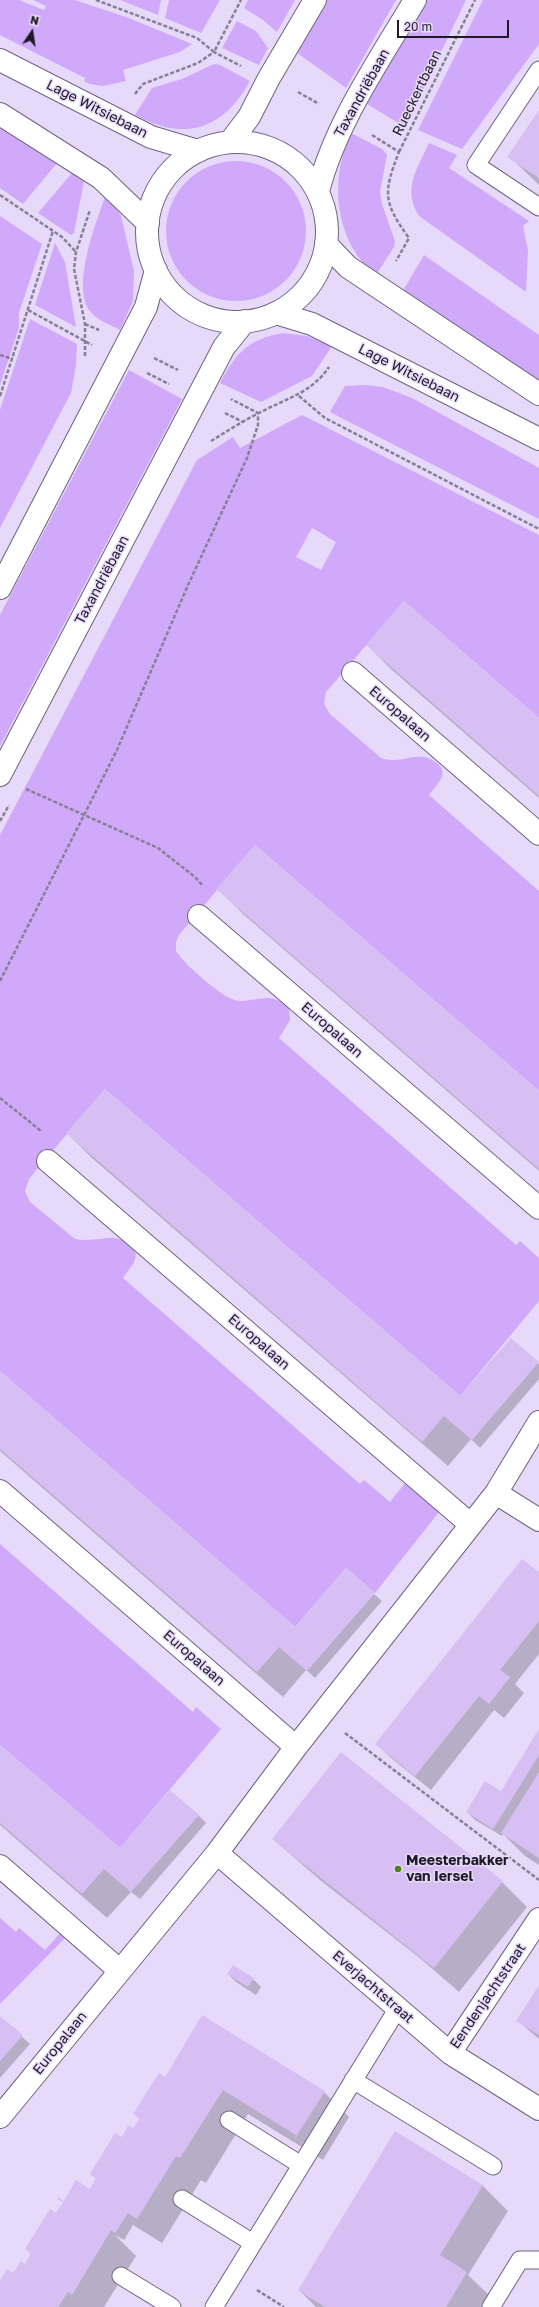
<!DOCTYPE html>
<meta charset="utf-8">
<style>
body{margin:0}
#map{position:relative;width:539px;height:2307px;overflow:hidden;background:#e7d9f9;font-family:"Golos Text",sans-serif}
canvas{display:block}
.north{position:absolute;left:12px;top:12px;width:40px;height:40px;-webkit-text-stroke:3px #e7d9f9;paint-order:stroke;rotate:13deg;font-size:11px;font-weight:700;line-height:16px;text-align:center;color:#1e1924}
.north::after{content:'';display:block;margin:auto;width:14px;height:18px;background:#1e1924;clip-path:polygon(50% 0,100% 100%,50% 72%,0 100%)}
.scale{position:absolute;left:397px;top:20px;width:112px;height:18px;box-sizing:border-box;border:2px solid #1e1924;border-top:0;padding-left:5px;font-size:12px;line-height:14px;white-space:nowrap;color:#1e1924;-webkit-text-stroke:3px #e7d9f9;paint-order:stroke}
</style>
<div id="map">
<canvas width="539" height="2307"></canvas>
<div class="north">N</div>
<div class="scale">20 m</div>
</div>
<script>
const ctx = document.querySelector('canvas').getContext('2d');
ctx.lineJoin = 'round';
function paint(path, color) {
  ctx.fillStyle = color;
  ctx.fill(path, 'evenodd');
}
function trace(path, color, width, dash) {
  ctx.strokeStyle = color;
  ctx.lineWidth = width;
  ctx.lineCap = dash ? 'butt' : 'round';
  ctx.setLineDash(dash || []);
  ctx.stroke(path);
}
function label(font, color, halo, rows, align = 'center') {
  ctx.font = font + ' "Golos Text",sans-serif';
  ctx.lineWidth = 3;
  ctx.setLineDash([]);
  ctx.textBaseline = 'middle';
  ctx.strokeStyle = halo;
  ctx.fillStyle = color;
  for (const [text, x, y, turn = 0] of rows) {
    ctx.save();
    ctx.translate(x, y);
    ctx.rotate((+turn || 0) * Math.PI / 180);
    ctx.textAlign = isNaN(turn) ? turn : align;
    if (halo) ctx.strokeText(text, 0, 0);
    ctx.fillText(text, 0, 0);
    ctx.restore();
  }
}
paint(new Path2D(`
 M0 0H19L44 10 46 6 33 0H75L126 17 192 44 180 52 123 70 126 81 103 86 90 84 84 81 85 78 0 35Z
 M120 0H161L158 15Z
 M169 0H220L201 33 165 18Z
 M248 0H295L277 32 263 20 244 8Z
 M325 0H396L346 88 296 52Z
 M425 0H466L405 127 367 104Z
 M483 0H539V44L462 149 418 130Z
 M237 21 256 31 268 48 259 65 222 48Z
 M214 64 220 65 250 81C223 130 185 142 135 115L152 88 182 79Z
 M0 125 57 163 23 204 0 188Z
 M351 133 382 149 387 155 380 192 382 204 395 241 394 247 376 275C334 242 329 178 351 133Z
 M429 143 457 155 449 168 529 221 523 226 528 251 526 292 419 216C402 189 417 169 429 143Z
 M166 231a70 70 0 1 1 140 0a70 70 0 1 1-140 0Z
 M72 173 84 181 74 233 71 235 38 213Z
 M105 196 116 207 121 216 134 271 133 301 120 330C111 325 96 320 89 310 72 284 96 223 105 196Z
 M0 216 42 244 19 313V328L0 385Z
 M55 243 65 262 76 327 35 305Z
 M424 255 539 335V388L401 294Z
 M30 319 77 344 76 365 71 393 0 528V410Z
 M283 333 307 336 332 346 312 376 261 402 220 383C236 353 248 339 283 333Z
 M129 370 182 399 0 746V615Z
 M365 385 383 387 412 398 539 468V519L330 412 345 386Z
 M302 415 539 535V718L404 601 326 692 324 704 330 714 381 758C402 766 418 747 438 764 450 774 435 787 429 795L539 891V1091L255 845 179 935 176 942V951C183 963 225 1001 239 1001 261 1001 268 991 289 1007L290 1020 279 1038 516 1245 520 1241 539 1258V1301L460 1396 105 1089 29 1179 25 1191 30 1202 75 1239C97 1244 113 1229 131 1246 143 1257 129 1268 123 1278L360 1484 364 1480 390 1502 405 1483 439 1512 375 1593 346 1568 295 1627 0 1371V835L197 460 233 437 240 448ZM312 528 336 542 321 570 296 557Z
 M0 1544 193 1712 196 1707 221 1729 120 1848 0 1745Z
 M0 1918 16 1932 19 1928 45 1950 61 1932 67 1936 0 2004Z`), '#d0a9fa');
paint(new Path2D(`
 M539 112V185L509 156Z
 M367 645 539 719V798L392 670Z
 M218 889 539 1093V1171L243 914Z
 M67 1133 461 1398 511 1339 539 1364V1379L480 1448 471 1439 448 1466 92 1158Z
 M0 1372 296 1629 374 1594 382 1601 315 1678 306 1670 283 1697 0 1451Z
 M539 1573V1654L515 1684 524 1693 504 1718 494 1710 431 1790 391 1758 376 1744Z
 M539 1731V1865L525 1856 503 1834 502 1836 475 1820 467 1812 501 1792Z
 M0 1746 120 1850 198 1815 206 1823 140 1899 131 1892 107 1918 0 1825Z
 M273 1839 502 1882 527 1907 459 1992 421 1959 320 1880Z
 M228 1974 253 1979 261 1987 256 1995 236 1982Z
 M539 1986V2039L518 2021Z
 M0 2017 30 2044 0 2078Z
 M165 2078 324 2092 349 2117 323 2160 248 2114 206 2183 201 2180 162 2243 133 2225 124 2240 115 2235 136 2256 104 2307H0V2283L25 2266 32 2255 26 2249 57 2214 90 2190 97 2179 91 2174 122 2139 134 2129 140 2119 135 2114Z
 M396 2133 483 2186 508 2211 468 2275 491 2297 485 2307H316L299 2290Z`), '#0003');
paint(new Path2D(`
 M539 110V178L507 157Z
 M404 601 539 718V796L366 645Z
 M255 845 539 1091V1169L216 889Z
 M105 1089 460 1396 511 1338 539 1362 472 1440 444 1416 422 1442 66 1133Z
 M0 1371 295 1627 346 1568 375 1593 307 1671 279 1647 257 1672 0 1449Z
 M522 1559 539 1572V1621L500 1670 510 1677 489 1704 479 1696 415 1776 375 1744Z
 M539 1729V1755L493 1829 466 1812 485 1781 501 1791Z
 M0 1745 120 1848 170 1790 199 1815 131 1892 104 1869 82 1894 0 1823Z
 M341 1752 503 1881 434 1968 272 1839Z
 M539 1772V1858L501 1833Z
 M233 1965 254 1978 248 1987 227 1974Z
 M539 1985V2035L516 2021Z
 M202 2015 325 2091 294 2140 296 2135 223 2090 180 2158 176 2156 137 2219 128 2213 115 2233 111 2230 72 2295 68 2292 58 2307H0V2281L7 2269 13 2273 21 2261 25 2264 31 2253 25 2249 50 2209 56 2213 63 2202 57 2199 58 2197 64 2201 76 2180 90 2189 96 2178 90 2174 115 2133 122 2137 128 2126 122 2122 133 2128 140 2118 133 2114 159 2073 165 2077Z
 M0 2016 23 2035 0 2061Z
 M395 2131 483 2185 440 2255 467 2272 446 2307H325L298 2290Z`), '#d7bff4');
const service = new Path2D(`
 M539 70 476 165 539 207
 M353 2080 493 2166
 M229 2120 301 2165
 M182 2199 253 2243
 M121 2276 172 2307
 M214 2307 398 2008
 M491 2307 520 2260H539`);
const minor = new Path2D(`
 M0 60 151 137 198 151
 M0 114 101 178 148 223
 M326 244 348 267 539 394
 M276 313 312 324 539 439
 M353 673 539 834
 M199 916 539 1208
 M48 1161 470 1524
 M0 1491 296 1747
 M496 1493 539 1520
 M217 1853 450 2053 539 2109
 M0 1866 119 1970
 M450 2053 539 1919
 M0 2117 217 1853 296 1747 496 1493 539 1422`);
const tertiary = new Path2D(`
 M230 142 249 117 269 78 315 0
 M147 232a90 90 0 1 1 180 0a90 90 0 1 1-180 0Z
 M318 191C336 122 379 61 415 0
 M0 588 146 307 156 270
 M0 775 224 347 245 321`);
trace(service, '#70647f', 19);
trace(minor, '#70647f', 24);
trace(tertiary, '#70647f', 24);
trace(new Path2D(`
 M96 0 197 38 214 52 241 0
 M298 92 319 104
 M135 94 143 84 198 63 214 52 241 66
 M372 135 399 152C383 193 383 202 409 238L396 261
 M399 152 475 0
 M0 195 62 237 76 252
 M28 310 92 345
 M85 324 99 330
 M0 355 13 359
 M85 356V324L74 269 76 252 90 210
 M154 358 178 370
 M147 373 169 384
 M0 396 53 231
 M299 396 325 418 539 529
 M225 413 243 422
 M211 441C226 432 241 422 257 414 284 399 311 394 329 367
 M26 789 158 848 195 877 203 886
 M0 821 9 805
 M0 981 117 750 188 585 247 458 258 425V413L231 399
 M0 1098 41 1131
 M345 1733 539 1880
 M257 2290 284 2307`), '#887f95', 2.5, [4, 2]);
trace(service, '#fff', 17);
trace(minor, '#fff', 22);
trace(tertiary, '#fff', 22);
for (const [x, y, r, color] of [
 [398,1869,4,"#4d8115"]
]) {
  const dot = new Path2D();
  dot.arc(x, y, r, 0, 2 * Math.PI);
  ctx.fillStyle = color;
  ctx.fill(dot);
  trace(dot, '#e7d9f9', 1.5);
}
label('14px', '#1e1924', '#e7d9f9', [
 ["Taxandriëbaan",362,93,-61],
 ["Rueckertbaan",417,93,-64],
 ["Lage Witsiebaan",97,109,27],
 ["Lage Witsiebaan",409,373,27],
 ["Taxandriëbaan",102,580,-62],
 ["Europalaan",400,714,41],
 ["Europalaan",332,1030,41],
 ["Europalaan",259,1342,41],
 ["Europalaan",194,1658,41],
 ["Everjachtstraat",373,1987,41],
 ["Eendenjachtstraat",488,1996,-56],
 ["Europalaan",60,2043,-51]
]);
label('bold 14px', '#1e1924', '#e7d9f9', [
 ["Meesterbakker",406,1861],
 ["van Iersel",406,1877]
], 'left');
</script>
